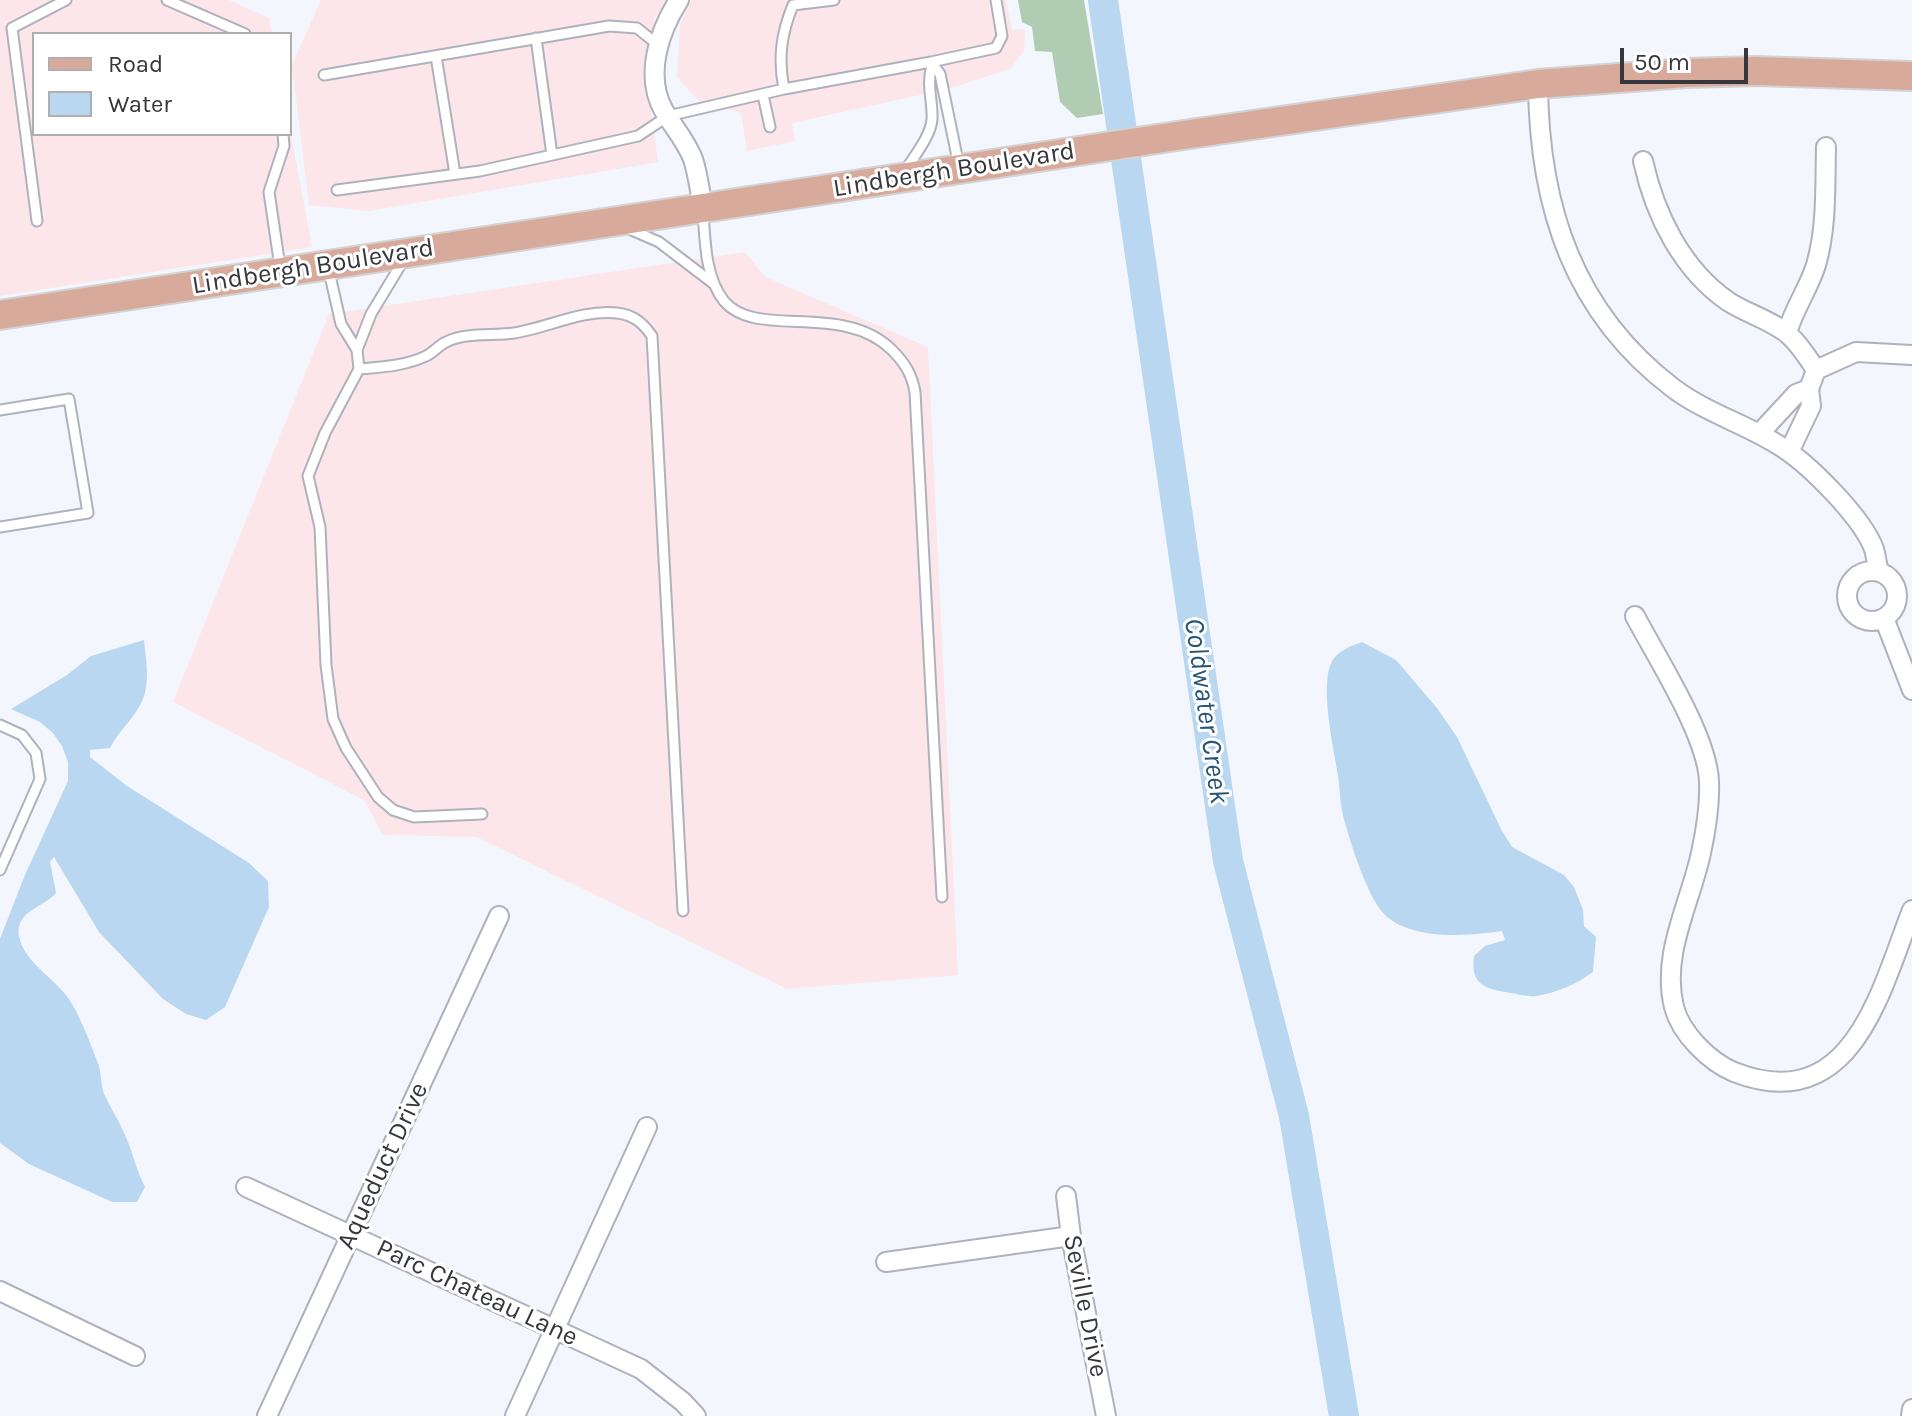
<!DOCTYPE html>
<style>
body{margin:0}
#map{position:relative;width:1912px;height:1416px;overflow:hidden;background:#f4f6fd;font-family:Karla,sans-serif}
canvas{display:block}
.legend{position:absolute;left:32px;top:32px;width:260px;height:104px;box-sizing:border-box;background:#fff;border:2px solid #afafb1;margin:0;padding:10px 14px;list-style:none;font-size:24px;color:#36373c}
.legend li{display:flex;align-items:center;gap:16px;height:40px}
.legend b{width:40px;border:2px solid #afafb1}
.scale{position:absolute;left:1620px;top:48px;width:128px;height:36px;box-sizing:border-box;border:4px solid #36373c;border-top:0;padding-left:10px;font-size:24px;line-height:28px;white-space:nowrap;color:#36373c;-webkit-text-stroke:6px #fff;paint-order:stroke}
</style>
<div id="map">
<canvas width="1912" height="1416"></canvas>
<ul class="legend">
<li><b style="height:10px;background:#d7aa9b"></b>Road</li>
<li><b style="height:22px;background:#b9d7f0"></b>Water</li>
</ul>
<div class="scale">50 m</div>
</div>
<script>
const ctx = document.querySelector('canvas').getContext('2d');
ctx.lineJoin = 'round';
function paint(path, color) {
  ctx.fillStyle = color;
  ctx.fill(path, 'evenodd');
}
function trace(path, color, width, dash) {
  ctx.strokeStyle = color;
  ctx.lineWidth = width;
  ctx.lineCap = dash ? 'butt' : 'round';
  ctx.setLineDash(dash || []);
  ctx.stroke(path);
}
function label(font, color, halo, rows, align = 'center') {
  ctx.font = font + ' Karla,sans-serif';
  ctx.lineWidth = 6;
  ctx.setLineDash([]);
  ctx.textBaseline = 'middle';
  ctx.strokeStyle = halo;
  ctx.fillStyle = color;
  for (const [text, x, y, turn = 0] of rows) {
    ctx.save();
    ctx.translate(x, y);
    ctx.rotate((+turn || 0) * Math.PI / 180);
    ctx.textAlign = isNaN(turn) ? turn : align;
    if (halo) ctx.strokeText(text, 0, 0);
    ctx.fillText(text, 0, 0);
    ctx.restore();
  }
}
paint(new Path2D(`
 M0 0H229L269 18 272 34H34V134H290V129L312 247 0 296Z
 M321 0H669L655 17 646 70 658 162 369 211 309 205 292 65Z
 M691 0H1006L1012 30 1025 29 1024 51 1010 69 948 89 792 123 795 141 747 151 741 113 699 101 677 77 680 25Z
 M745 252 765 277 928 347 958 975 787 989 477 837 383 835 364 800 173 702 329 314Z`), '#fce6e9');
paint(new Path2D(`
 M1018 0H1084L1103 114 1077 118 1060 102 1052 52 1035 51 1032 27 1022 22Z`), '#b0ccb2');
paint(new Path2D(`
 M144 640C146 658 150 682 143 699 136 717 119 730 110 748L90 750V757L127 786 249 863 268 881 269 907 225 1007 206 1020 186 1014 163 999 120 954 99 932 54 857 50 862 56 893C43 908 15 911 19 936 24 964 59 980 72 1004 82 1020 92 1048 99 1066 101 1074 101 1083 103 1091 109 1106 119 1120 125 1135 133 1152 136 1170 145 1187L137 1202H112L29 1164 0 1143V939L24 877 68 781V762L62 746 53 733 40 722 11 709 67 675 91 656Z
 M1362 642 1396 660 1437 708 1457 737 1501 829 1512 847 1564 875 1574 887 1583 910 1584 926 1596 937 1593 972C1577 984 1556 993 1536 996 1528 997 1518 994 1511 993 1485 989 1470 985 1474 956L1485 946 1505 940 1502 931C1468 936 1411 941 1384 914 1368 898 1350 842 1344 819 1340 805 1340 790 1338 776 1334 749 1319 686 1332 661 1339 650 1351 646 1362 642Z`), '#b9d7f0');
trace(new Path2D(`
 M1103 0 1228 861 1294 1116 1344 1416`), '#b9d7f0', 30);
const service = new Path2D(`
 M167 0 245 34
 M834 0 793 5C781 34 778 59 784 89L931 62 940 74 959 166
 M12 28 37 221
 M12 28 66 0
 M536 38 552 155
 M436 56 455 174
 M931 62 996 48 1002 36 996 0
 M324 75 609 26 637 28 657 44
 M763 95 770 127
 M905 171C914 156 931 136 932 119 933 101 926 84 932 66
 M337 190 480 171 638 136 668 116 784 89
 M703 211C705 240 705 277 724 301 756 340 843 301 892 350 904 362 912 374 915 392L942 897
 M627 228 659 242 714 284
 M280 267 269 192 284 146 283 134
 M328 267 341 324 357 350 359 369
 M357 350 371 314 403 261
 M0 410 69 399 88 513 0 527
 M0 725 22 735 36 753 40 779 0 870
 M482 814 414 817 393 810 378 797 346 748 333 719 326 665 320 527 308 476 325 433 359 369C382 367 405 366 426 356 433 353 439 345 446 342 466 332 492 336 514 333 547 328 583 309 617 313 634 315 643 323 652 336L683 911`);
const minor = new Path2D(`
 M679 0C659 31 644 76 664 111 674 128 686 141 693 159 698 174 700 192 703 208
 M1538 84C1539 206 1573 312 1673 388 1706 413 1746 424 1780 446 1809 464 1862 517 1874 549 1876 556 1877 565 1879 572
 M1643 161C1655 215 1682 270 1729 302 1748 314 1773 321 1789 335 1800 345 1808 358 1816 370
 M1787 333C1794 308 1809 288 1816 265 1827 227 1825 186 1826 147
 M1759 434 1796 394 1809 389
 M1789 452 1811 406 1809 389 1816 370 1856 352 1912 355
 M1847 596a25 25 0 1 1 50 0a25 25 0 1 1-50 0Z
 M1635 616C1657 658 1707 735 1709 781 1710 804 1706 830 1701 853 1690 904 1661 954 1674 1007 1681 1034 1710 1062 1734 1072 1852 1118 1880 992 1912 910
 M1884 618 1912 690
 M246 1187 641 1369 683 1402 696 1416
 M1066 1196 1071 1236 1106 1416
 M886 1262 1071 1236
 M0 1291 135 1356
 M267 1416 499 916
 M515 1416 647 1127
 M1911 1416 1912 1409`);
const primary = new Path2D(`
 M0 315 1190 134 1538 84 1686 73 1757 71 1912 76`);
trace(service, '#afb1bd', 13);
trace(minor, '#afb1bd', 22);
trace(primary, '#d3d3d4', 32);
trace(service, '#fff', 9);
trace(minor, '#fff', 18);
trace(primary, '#d7aa9b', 28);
label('26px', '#36373c', '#fff', [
 ["Lindbergh Boulevard",954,170,-9],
 ["Lindbergh Boulevard",313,267,-9],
 ["Aqueduct Drive",383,1166,-65],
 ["Parc Chateau Lane",477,1293,25],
 ["Seville Drive",1085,1306,79]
]);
label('italic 28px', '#265578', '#fff', [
 ["Coldwater Creek",1206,711,82]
]);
</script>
